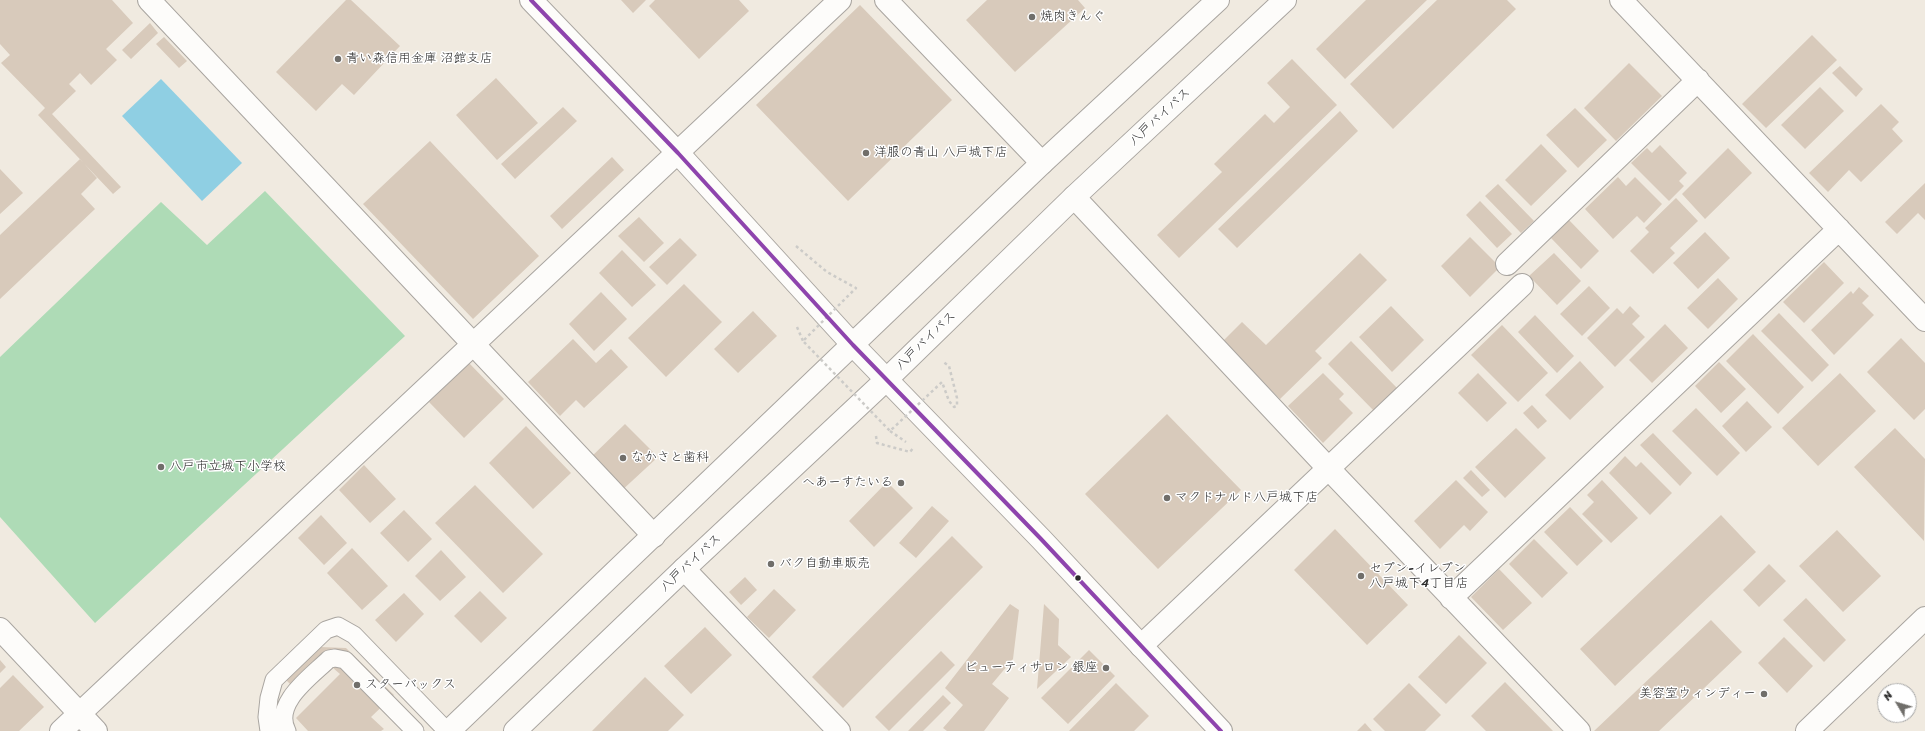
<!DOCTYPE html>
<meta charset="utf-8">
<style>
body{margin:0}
#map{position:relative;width:1925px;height:731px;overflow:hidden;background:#f0eae0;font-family:Sriracha,sans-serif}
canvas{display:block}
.north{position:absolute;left:1877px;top:683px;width:40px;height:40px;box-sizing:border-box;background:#fff;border:1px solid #aaa;border-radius:50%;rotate:308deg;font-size:11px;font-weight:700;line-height:16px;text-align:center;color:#2b2b2b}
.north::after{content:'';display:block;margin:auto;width:14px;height:18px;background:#706e6a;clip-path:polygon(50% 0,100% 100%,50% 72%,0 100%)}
</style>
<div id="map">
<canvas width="1925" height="731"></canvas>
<div class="north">N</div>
</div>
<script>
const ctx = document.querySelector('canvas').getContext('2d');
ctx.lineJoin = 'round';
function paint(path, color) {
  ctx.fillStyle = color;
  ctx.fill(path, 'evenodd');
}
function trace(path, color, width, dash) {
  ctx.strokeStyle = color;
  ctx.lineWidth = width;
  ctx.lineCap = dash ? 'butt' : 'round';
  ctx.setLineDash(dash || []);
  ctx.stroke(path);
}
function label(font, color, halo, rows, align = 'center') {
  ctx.font = font + ' Sriracha,"Klee One",sans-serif';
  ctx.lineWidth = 3;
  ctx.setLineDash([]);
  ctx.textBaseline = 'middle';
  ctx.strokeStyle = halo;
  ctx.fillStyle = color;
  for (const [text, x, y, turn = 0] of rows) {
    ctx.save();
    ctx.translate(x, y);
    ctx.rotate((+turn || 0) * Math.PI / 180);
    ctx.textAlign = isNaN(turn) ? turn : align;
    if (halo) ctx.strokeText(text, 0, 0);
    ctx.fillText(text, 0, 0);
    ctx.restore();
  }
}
paint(new Path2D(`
 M265 191 405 336 95 623 0 517V357L161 202 207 245Z`), '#aedbb6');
paint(new Path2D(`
 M161 79 242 163 202 201 122 116Z`), '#8fcfe3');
paint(new Path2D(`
 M0 0H112L133 23 106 49 117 60 91 85 80 73 69 84 76 91 52 114 121 187 113 194 38 115 45 108 1 63 10 55 0 44Z
 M346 0H351L400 46 354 95 342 84 316 111 276 72Z
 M621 0H646L633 13Z
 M655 0H739L749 11 699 59 649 6Z
 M987 0H1078L1085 8 1015 72 966 20Z
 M1366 0H1427L1345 79 1316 49Z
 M1437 0H1507L1516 9 1393 129 1350 84Z
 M860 5 952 100 848 201 756 105Z
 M150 23 158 33 131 59 122 50Z
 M1812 35 1837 60 1766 128 1742 104Z
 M164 37 187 61 179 68 156 44Z
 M1292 59 1337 105 1179 258 1157 235 1222 172 1214 164 1265 114 1274 123 1290 107 1267 83Z
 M1629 63 1662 96 1616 141 1584 108Z
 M1840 66 1863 89 1856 97 1832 73Z
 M496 78 538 123 497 160 456 115Z
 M1820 87 1844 111 1805 149 1781 125Z
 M1881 104 1899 122 1892 129 1903 141 1861 182 1849 170 1828 192 1809 173Z
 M563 107 577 121 515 179 501 164Z
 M1575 108 1607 140 1578 168 1546 135Z
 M1340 111 1358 131 1237 248 1218 229Z
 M430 141 539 256 473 319 363 204Z
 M1541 144 1567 171 1531 206 1505 180Z
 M1660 145 1687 173 1679 181 1684 186 1669 201 1631 163 1647 148 1652 153Z
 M1728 148 1752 173 1705 219 1682 194Z
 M612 157 624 170 562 229 550 216Z
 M80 159 97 178 81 194 95 209 0 299V235Z
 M0 169 23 193 0 214Z
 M1618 177 1626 186 1635 177 1662 204 1644 223 1637 216 1613 239 1585 209Z
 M1925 183V220L1918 213 1897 234 1885 222Z
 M1498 184 1534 221 1521 233 1485 196Z
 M1676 198 1698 221 1670 248 1675 253 1653 274 1630 251 1649 232 1645 228Z
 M1480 201 1512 234 1497 248 1466 215Z
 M639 217 664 243 644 262 618 236Z
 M1569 220 1599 251 1581 269 1551 238Z
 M1705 232 1730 258 1698 289 1673 263Z
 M1470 237 1500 267 1470 297 1441 266Z
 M680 238 697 255 667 285 649 267Z
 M622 250 656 285 632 307 599 273Z
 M1360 253 1387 280 1315 351 1322 358 1280 399 1223 341 1242 322 1266 345Z
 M1554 253 1581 281 1557 305 1529 276Z
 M1824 262 1844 283 1804 323 1783 302Z
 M1718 278 1738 299 1708 329 1687 308Z
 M684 284 722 322 666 377 628 338Z
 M1589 286 1610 308 1582 336 1560 314Z
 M1859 287 1869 296 1862 303 1874 315 1834 355 1811 330 1851 291 1853 294Z
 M601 292 627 319 594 351 569 324Z
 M1391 306 1424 340 1392 372 1359 337Z
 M1630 306 1640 316 1632 324 1645 337 1615 367 1587 338 1617 308 1623 314Z
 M753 311 777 336 738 373 714 349Z
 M1779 313 1829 365 1812 382 1761 331Z
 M1535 315 1574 356 1557 373 1518 332Z
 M1665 324 1688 348 1652 383 1629 360Z
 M1502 325 1548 373 1518 402 1471 355Z
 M1753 334 1804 387 1778 414 1726 361Z
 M1901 338 1925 363V409L1914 420 1867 372Z
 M573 339 596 363 611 349 628 367 584 408 576 400 560 416 528 382Z
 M1351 341 1397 388 1374 411 1328 364Z
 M1580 361 1604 387 1570 420 1545 395Z
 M1719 362 1746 389 1721 413 1695 386Z
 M469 363 504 399 464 438 429 402Z
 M1323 373 1344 394 1339 399 1353 413 1323 443 1288 406Z
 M1478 373 1507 403 1487 422 1458 393Z
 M1840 373 1876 411 1818 466 1782 428Z
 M1747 401 1772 427 1746 452 1722 426Z
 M1532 405 1547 421 1538 429 1523 413Z
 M1696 408 1740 453 1717 476 1672 431Z
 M1167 414 1241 490 1158 569 1085 494Z
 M625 424 658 457 619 493 588 460Z
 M526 426 571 473 533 509 489 463Z
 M1516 428 1546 458 1505 498 1475 467Z
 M1895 428 1925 459 1924 541 1854 467Z
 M1653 433 1692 473 1680 486 1640 445Z
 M1625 456 1636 467 1641 462 1672 493 1650 515 1609 473Z
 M364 465 396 499 370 523 339 490Z
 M1471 470 1490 490 1482 497 1463 478Z
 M1456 480 1488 512 1470 531 1464 525 1440 549 1414 521Z
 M1602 480 1638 518 1611 543 1582 514 1594 502 1587 495Z
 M887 482 913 508 874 547 849 521Z
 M475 485 543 554 503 593 435 523Z
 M932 506 949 521 916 558 899 543Z
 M1570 507 1603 541 1577 566 1544 532Z
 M404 510 432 539 408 562 380 533Z
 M321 515 347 543 324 565 298 538Z
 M1721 515 1756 552 1615 686 1580 649Z
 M1335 529 1408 605 1367 645 1294 570Z
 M1837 530 1881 576 1843 612 1799 566Z
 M952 536 983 567 843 708 812 677Z
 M1534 539 1568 573 1542 598 1509 564Z
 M352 548 388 586 362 610 327 573Z
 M441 550 466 577 440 601 415 576Z
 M1769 564 1786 581 1759 607 1743 590Z
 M1499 569 1532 603 1503 630 1471 597Z
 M745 577 757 590 741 605 729 592Z
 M774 589 796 610 769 638 747 617Z
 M480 591 507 618 481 643 454 616Z
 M404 593 424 614 396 642 375 620Z
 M1806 598 1846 640 1824 662 1783 620Z
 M1010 604 1019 610 1013 659 992 684 1009 698 984 731H947L943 728 963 705 945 688Z
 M1044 604 1059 619 1058 645 1071 657 1037 689Z
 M1711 620 1742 652 1659 731H1594Z
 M705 627 732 655 691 694 664 666Z
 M1459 635 1487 663 1446 704 1418 677Z
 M1784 637 1813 666 1787 693 1758 663Z
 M320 647 346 648 394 695 371 717 384 729 381 731H308L296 718 340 674 333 668 302 696 286 680Z
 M1089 650 1115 676 1068 724 1041 698Z
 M941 651 955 665 889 731 875 717Z
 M0 660 6 667 0 673Z
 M13 675 44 707 19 731H0V688Z
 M645 677 684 715 668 731H592Z
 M1505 682 1553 731H1486L1471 716Z
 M1116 683 1149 716 1134 731H1069Z
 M1409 683 1441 715 1425 731H1385L1373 719Z
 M943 695 951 703 923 731H908Z
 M1365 723 1372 731H1357Z`), '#d8cabb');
const service = new Path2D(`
 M269 731 267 717 269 698 274 680 326 630 338 626 354 635 447 731
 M287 731C272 703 312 676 329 659L335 658 345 660 415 731`);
const minor = new Path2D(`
 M149 0 654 536
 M886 0 1042 163
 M1621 0 1925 320
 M1074 197 1328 468 1579 731
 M1507 264 1698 80
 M684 569 839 731
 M1451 598 1839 229
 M0 629 96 731
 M1141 646 1522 285
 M61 731 840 0`);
const tertiary = new Path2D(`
 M531 0 678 153 853 345 1041 539 1221 731
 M1807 731 1925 618`);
const trunk = new Path2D(`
 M449 731 1042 163 1218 0
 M515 731 684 569 887 379 1074 197 1285 0`);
trace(service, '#a9a5a0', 19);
trace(minor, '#a9a5a0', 24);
trace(tertiary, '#a9a5a0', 24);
trace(trunk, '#a9a5a0', 24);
trace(new Path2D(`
 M797 327 803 341
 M890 431 906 442
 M876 436 877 443 910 452 914 447`), '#cccbc8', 2.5, [3, 3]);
trace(service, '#fdfcfa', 17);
trace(minor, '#fdfcfa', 22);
trace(tertiary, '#fdfcfa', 22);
trace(trunk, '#fdfcfa', 22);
trace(new Path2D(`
 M796 246 827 272 856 288 803 341 890 431 942 382 949 401 954 407 957 406V398L949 366 942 361`), '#cccbc8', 2.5, [3, 3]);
trace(new Path2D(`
 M531 0 678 153 853 345 1041 539 1221 731`), '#8e44ad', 4);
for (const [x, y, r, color] of [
 [1032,17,4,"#706e6a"],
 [338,59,4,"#706e6a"],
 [866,153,4,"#706e6a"],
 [623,458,4,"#706e6a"],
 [161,467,4,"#706e6a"],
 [901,483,4,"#706e6a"],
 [1167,498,4,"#706e6a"],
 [771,564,4,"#706e6a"],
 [1361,576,4,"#706e6a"],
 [1078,578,3.5,"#2b2b2b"],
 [1106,668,4,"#706e6a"],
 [357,685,4,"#706e6a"],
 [1764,694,4,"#706e6a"]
]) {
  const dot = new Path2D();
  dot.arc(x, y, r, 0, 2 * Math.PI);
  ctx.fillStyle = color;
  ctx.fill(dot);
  trace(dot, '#fff', 1.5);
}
label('13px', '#2b2b2b', '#fff', [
 ["焼肉きんぐ",1040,17],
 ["青い森信用金庫 沼館支店",346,59],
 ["洋服の青山 八戸城下店",874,153],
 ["なかさと歯科",631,458],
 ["八戸市立城下小学校",169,467],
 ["へあーすたいる",893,483,"right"],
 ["マクドナルド八戸城下店",1175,498],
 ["バク自動車販売",779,564],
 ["セブン-イレブン",1369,569],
 ["八戸城下4丁目店",1369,584],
 ["ビューティサロン 銀座",1098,668,"right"],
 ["スターバックス",365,685],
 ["美容室ウィンディー",1756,694,"right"]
], 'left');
label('13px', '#2b2b2b', '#fff', [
 ["八戸バイパス",1160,117,-43],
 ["八戸バイパス",926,341,-44],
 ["八戸バイパス",691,563,-43]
]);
</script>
